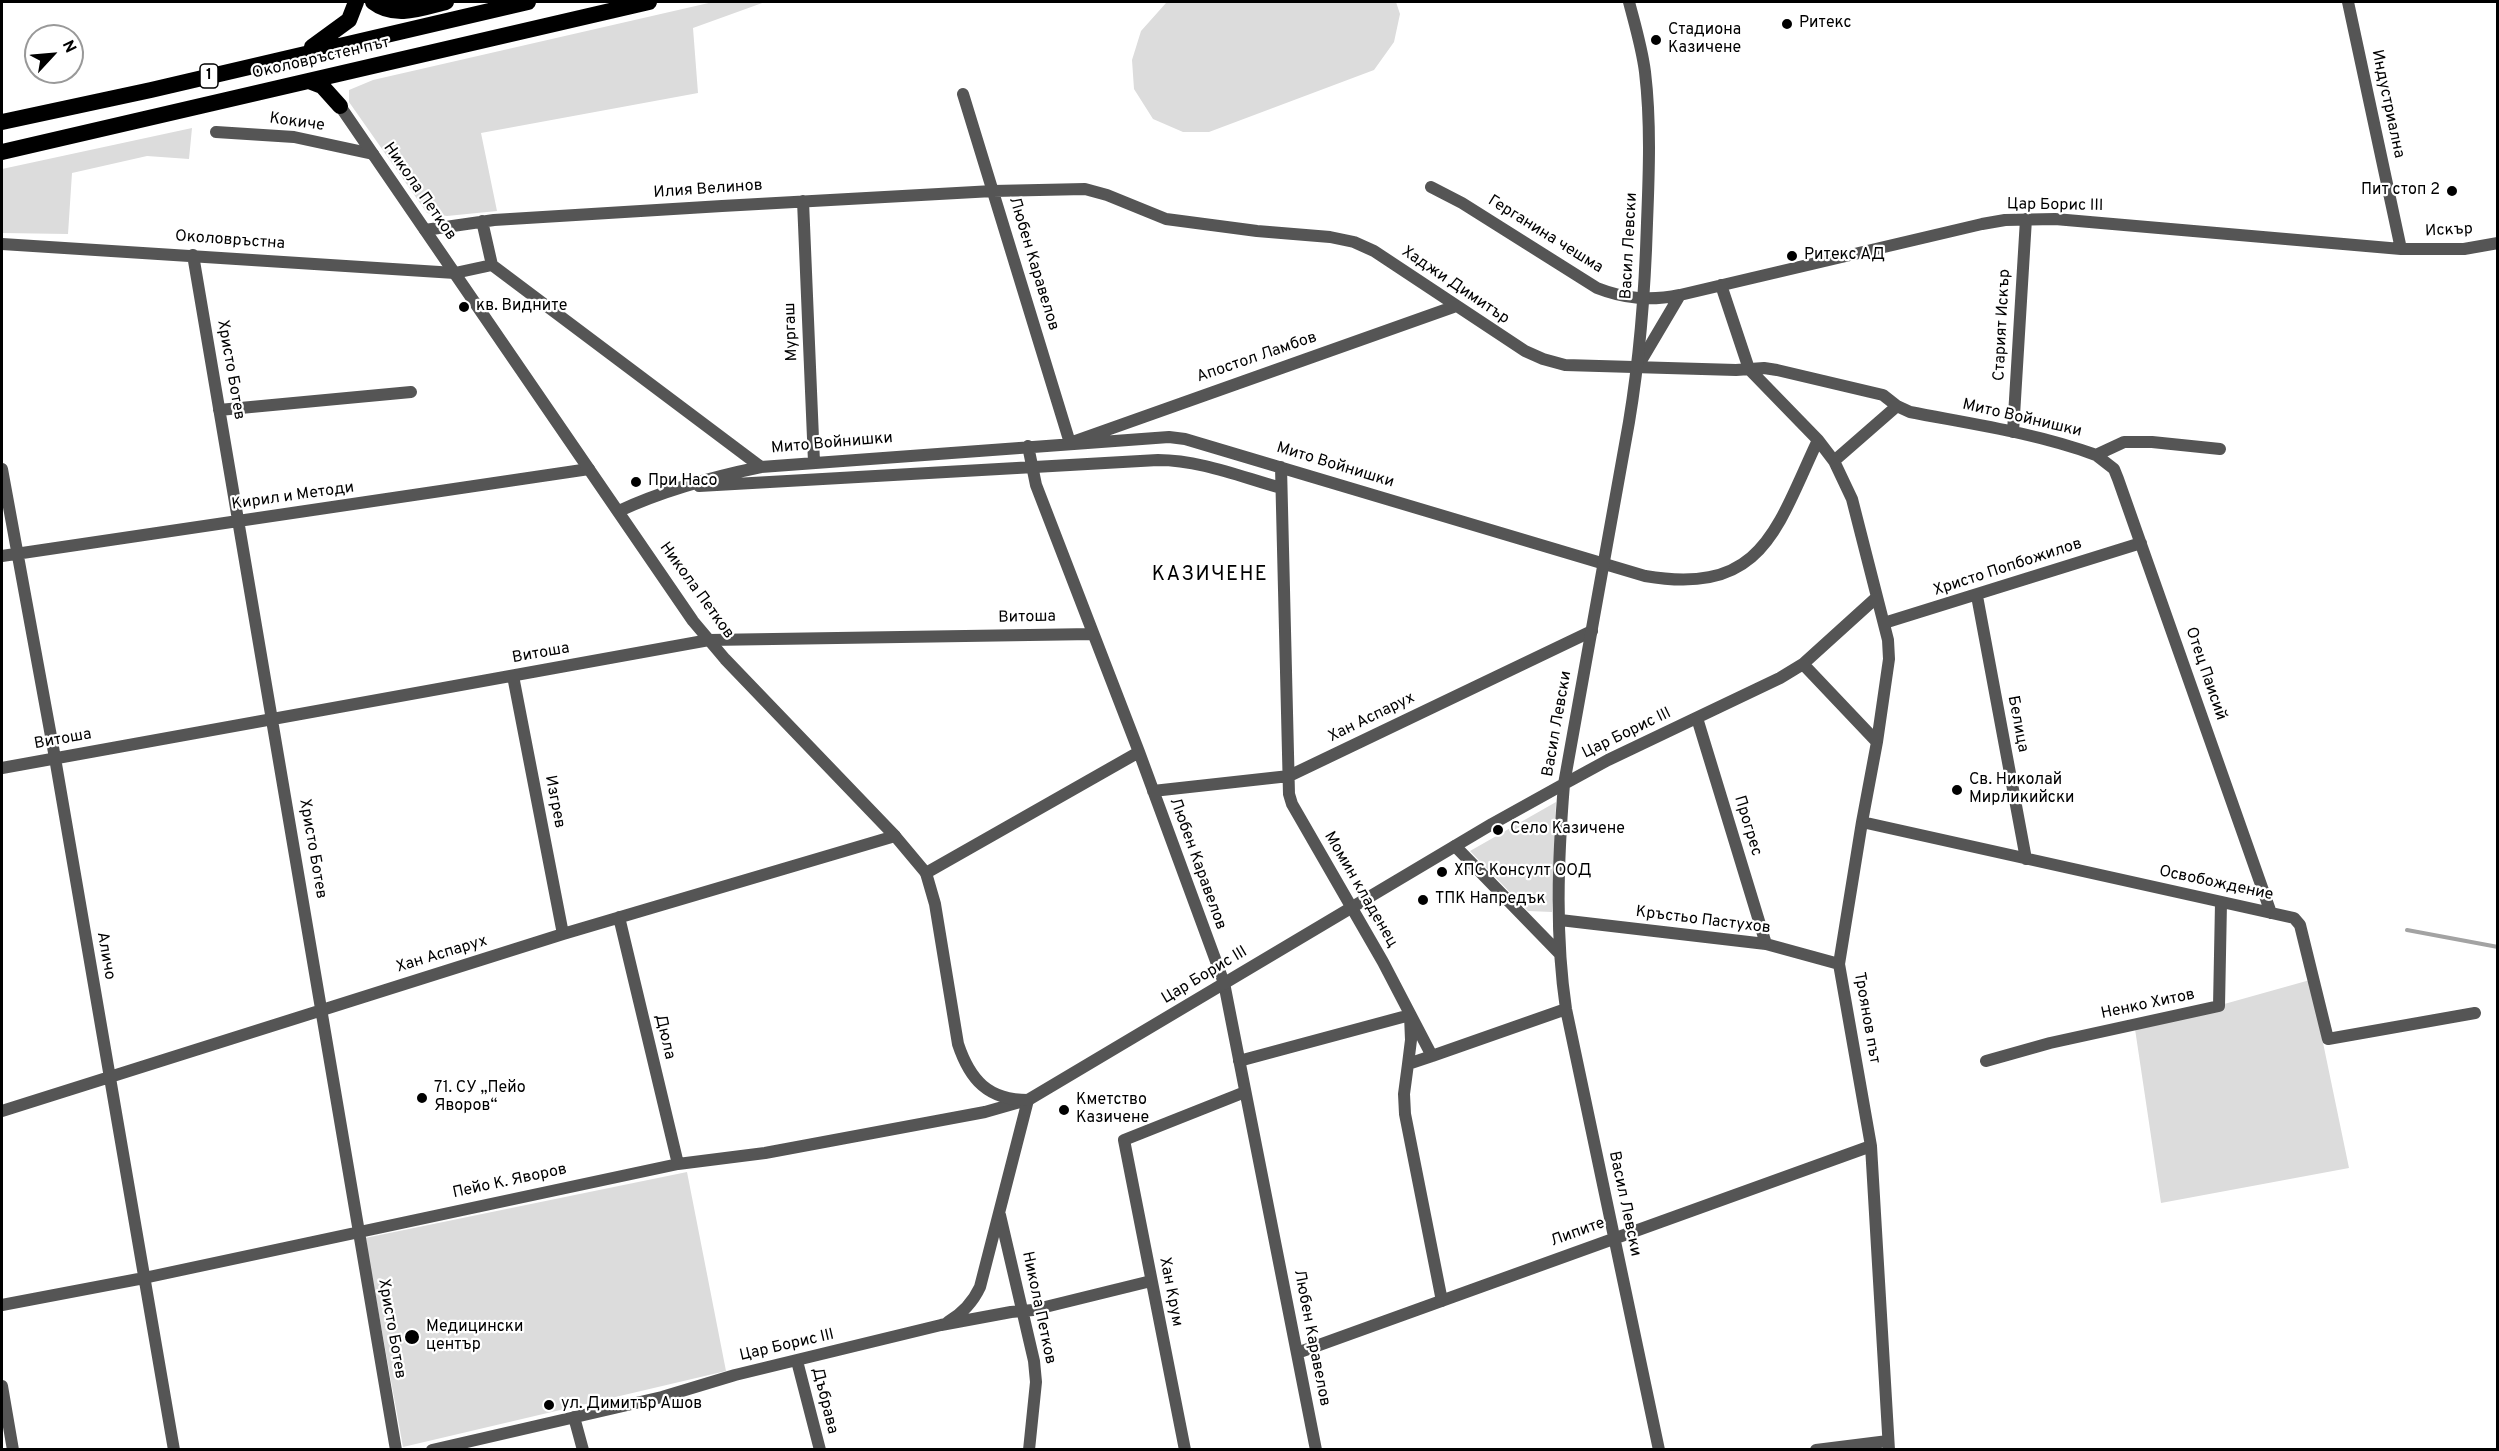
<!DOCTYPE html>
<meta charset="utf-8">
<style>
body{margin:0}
#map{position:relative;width:2499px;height:1451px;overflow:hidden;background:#fff;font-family:Overpass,sans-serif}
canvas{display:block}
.frame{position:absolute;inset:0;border:3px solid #000;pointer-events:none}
.north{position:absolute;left:24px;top:24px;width:60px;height:60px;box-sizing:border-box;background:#fff;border:2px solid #999;border-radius:50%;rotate:64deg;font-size:16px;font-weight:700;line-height:24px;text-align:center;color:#000}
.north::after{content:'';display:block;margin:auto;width:21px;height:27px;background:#000;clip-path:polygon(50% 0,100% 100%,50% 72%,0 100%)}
</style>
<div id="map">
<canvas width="2499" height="1451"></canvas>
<div class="frame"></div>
<div class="north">N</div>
</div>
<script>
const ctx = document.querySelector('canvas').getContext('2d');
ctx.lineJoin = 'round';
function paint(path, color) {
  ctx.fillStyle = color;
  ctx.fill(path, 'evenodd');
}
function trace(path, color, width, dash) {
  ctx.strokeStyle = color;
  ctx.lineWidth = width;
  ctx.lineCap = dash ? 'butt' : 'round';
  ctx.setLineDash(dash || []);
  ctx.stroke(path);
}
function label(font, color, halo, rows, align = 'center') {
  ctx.font = font + ' Overpass,sans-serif';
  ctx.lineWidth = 4.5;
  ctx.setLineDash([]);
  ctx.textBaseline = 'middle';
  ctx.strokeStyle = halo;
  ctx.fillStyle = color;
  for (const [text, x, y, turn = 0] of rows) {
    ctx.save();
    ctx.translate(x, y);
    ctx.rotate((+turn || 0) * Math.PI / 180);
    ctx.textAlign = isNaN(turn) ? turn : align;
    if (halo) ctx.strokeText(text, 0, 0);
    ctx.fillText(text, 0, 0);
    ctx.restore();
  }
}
paint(new Path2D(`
 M713 2H765L693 28 698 93 481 133 497 211 447 216 427 213 349 102V90L373 80Z
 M1170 2H1396L1400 14 1394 42 1374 70 1209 132H1183L1153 119 1134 89 1132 60 1141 31 1166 3Z
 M192 128 189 159 147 156 72 173 68 234 2 233V169Z
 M1556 802 1552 912 1528 911 1470 851Z
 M2310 980 2349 1168 2161 1203 2135 1029Z
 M687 1172 726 1371 403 1447 365 1238Z`), '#dcdcdc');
trace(new Path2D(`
 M2407 930 2498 947`), '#a3a3a3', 4);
trace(new Path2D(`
 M2348 2 2401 249
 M963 94 1070 443 1456 306
 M216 132 294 137 373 154
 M1431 187 1462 203 1597 288C1625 299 1650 301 1680 295L1982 224 2005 220 2055 219 2401 249H2464L2498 243
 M803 201 814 462
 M482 221 492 265
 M425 230 494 220 722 206 993 191 1085 189 1107 195 1166 219 1257 231 1330 237 1354 242 1374 251 1525 351 1543 359 1565 365 1736 370 1764 368 1777 370 1883 395 1897 406 1910 412C1972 424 2036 433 2096 455L2124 442H2152L2220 449
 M2 244 455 273 492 265 761 467
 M193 255 396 1450
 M1721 285 1749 369 1818 440 1834 461 1852 499 1888 640 1889 659 1877 742 1862 822 1839 964 1871 1146 1889 1450
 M1638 366 1680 295
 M219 410 411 392
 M2013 432 2026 219
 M1028 446 1036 485 1139 752 1224 983 1316 1450
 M2096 455 2114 469 2118 479 2271 913
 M1834 461 1897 406
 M1281 467 1289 794 1292 804 1383 962 1432 1056 1408 1064 1404 1094 1405 1114 1442 1301
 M2 469 55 758 174 1450
 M699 486 1158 460C1200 460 1241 477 1281 488
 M619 511C664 490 712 477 761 467L1169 437 1185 439 1645 576C1763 596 1776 529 1818 440
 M2 556 589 469
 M1977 596 2026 859
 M1884 623 2141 543
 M1803 664 1877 742
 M513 676 563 934
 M1697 718 1766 944
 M2 768 709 640 1093 634
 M1153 791 1289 776 1592 631
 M1862 822 2294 918 2300 925 2328 1039 2475 1013
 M1455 846 1560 954
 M926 873 1139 752
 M619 917 678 1164
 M1560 920 1766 944 1839 964
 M1432 1056 1566 1009
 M1239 1061 1410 1015 1411 1040 1408 1064
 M1986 1061 2050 1043 2219 1006 2221 903
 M2 1111 563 934 895 836
 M1000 1215 1034 1361 1036 1382 1029 1450
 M2 1305 144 1278 678 1164 765 1153 985 1112 1027 1100
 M948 1322C963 1313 973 1302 980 1287L1028 1100
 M1297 1353 1871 1146
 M797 1361 820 1450
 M2 1386 13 1450
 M574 1417 583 1450
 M432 1450 662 1397 735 1375 941 1325 1011 1312 1033 1310 1151 1281
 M1185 1450 1124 1140 1245 1092
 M1659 1450 1566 1009C1555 936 1558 858 1564 784L1608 760 1780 678 1803 664 1877 597
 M1816 1450 1888 1441`), '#555', 12);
trace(new Path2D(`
 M340 106 693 621 725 659 895 836 926 873 935 904 958 1044C970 1080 988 1100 1028 1100L1492 824 1564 784 1629 422C1640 356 1645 290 1647 223 1649 173 1651 122 1645 72 1642 48 1635 25 1629 2`), '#555', 12);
trace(new Path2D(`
 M373 2C395 19 422 8 446 2
 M312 47 349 20 356 2
 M309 81 322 86 340 106
 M2 122 151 90 528 2
 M2 152 649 2`), '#000', 16);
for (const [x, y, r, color] of [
 [1787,24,6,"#000"],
 [1656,40,6,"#000"],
 [2452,191,6,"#000"],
 [1792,256,6,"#000"],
 [464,307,6,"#000"],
 [636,482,6,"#000"],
 [1957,790,6,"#000"],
 [1498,830,6,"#000"],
 [1442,872,6,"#000"],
 [1423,900,6,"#000"],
 [422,1098,6,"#000"],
 [1064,1110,6,"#000"],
 [412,1337,8,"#000"],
 [549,1405,6,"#000"]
]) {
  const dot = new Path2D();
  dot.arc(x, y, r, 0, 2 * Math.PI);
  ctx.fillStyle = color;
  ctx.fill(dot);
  trace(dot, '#fff', 2);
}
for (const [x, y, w] of [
 [209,76,18]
]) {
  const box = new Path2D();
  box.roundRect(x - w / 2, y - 12, w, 24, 4.5);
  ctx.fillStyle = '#fff';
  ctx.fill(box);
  trace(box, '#000', 1.5);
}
label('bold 15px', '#000', null, [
 ["1",209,76]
]);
label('16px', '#000', '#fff', [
 ["Ритекс",1799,24],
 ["Стадиона",1668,31],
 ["Казичене",1668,49],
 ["Пит стоп 2",2440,191,"right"],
 ["Ритекс АД",1804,256],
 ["кв. Видните",476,307],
 ["При Насо",648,482],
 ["Св. Николай",1969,781],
 ["Мирликийски",1969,799],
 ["Село Казичене",1510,830],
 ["ХПС Консулт ООД",1454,872],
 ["ТПК Напредък",1435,900],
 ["71. СУ „Пейо",434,1089],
 ["Яворов“",434,1107],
 ["Кметство",1076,1101],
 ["Казичене",1076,1119],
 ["Медицински",426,1328],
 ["център",426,1346],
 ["ул. Димитър Ашов",561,1405]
], 'left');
label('16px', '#000', '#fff', [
 ["Околовръстен път",321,59,-13],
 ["Индустриална",2387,104,78],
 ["Кокиче",297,123,8],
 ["Илия Велинов",708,190,-4],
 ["Никола Петков",419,192,55],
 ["Цар Борис III",2055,206,1],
 ["Искър",2449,231,-3],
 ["Герганина чешма",1545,235,32],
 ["Околовръстна",230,241,4],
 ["Васил Левски",1630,246,-87],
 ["Любен Каравелов",1033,264,73],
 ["Хаджи Димитър",1455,286,34],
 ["Старият Искър",2003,325,-87],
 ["Мургаш",792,332,-92],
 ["Апостол Ламбов",1257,358,-19],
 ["Христо Ботев",230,370,80],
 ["Мито Войнишки",2022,419,13],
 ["Мито Войнишки",832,444,-5],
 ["Мито Войнишки",1335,466,17],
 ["Кирил и Методи",293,497,-8],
 ["Христо Попбожилов",2008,568,-18],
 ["Никола Петков",696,591,54],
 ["Витоша",1027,618,-1],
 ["Витоша",541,654,-10],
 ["Отец Паисий",2205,674,71],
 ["Хан Аспарух",1372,718,-26],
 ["Васил Левски",1558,724,-80],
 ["Белица",2017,724,79],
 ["Цар Борис III",1627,734,-26],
 ["Витоша",63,740,-10],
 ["Изгрев",554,802,79],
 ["Прогрес",1747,826,73],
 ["Христо Ботев",312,849,80],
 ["Любен Каравелов",1197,864,70],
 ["Освобождение",2216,884,12],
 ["Момин кладенец",1360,890,60],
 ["Кръстьо Пастухов",1703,921,7],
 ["Хан Аспарух",442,955,-17],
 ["Аличо",105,956,80],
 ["Цар Борис III",1205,976,-31],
 ["Ненко Хитов",2148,1005,-12],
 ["Троянов път",1866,1018,80],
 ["Дюла",664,1037,77],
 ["Пейо К. Яворов",510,1182,-12],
 ["Васил Левски",1624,1204,78],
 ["Липите",1578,1233,-20],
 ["Хан Крум",1170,1292,79],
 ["Никола Петков",1038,1308,78],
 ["Христо Ботев",391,1329,80],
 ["Любен Каравелов",1311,1338,79],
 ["Цар Борис III",787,1346,-13],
 ["Дъбрава",824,1401,76]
]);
ctx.letterSpacing = '1.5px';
label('20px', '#000', '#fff', [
 ["КАЗИЧЕНЕ",1210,576]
]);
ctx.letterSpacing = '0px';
</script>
